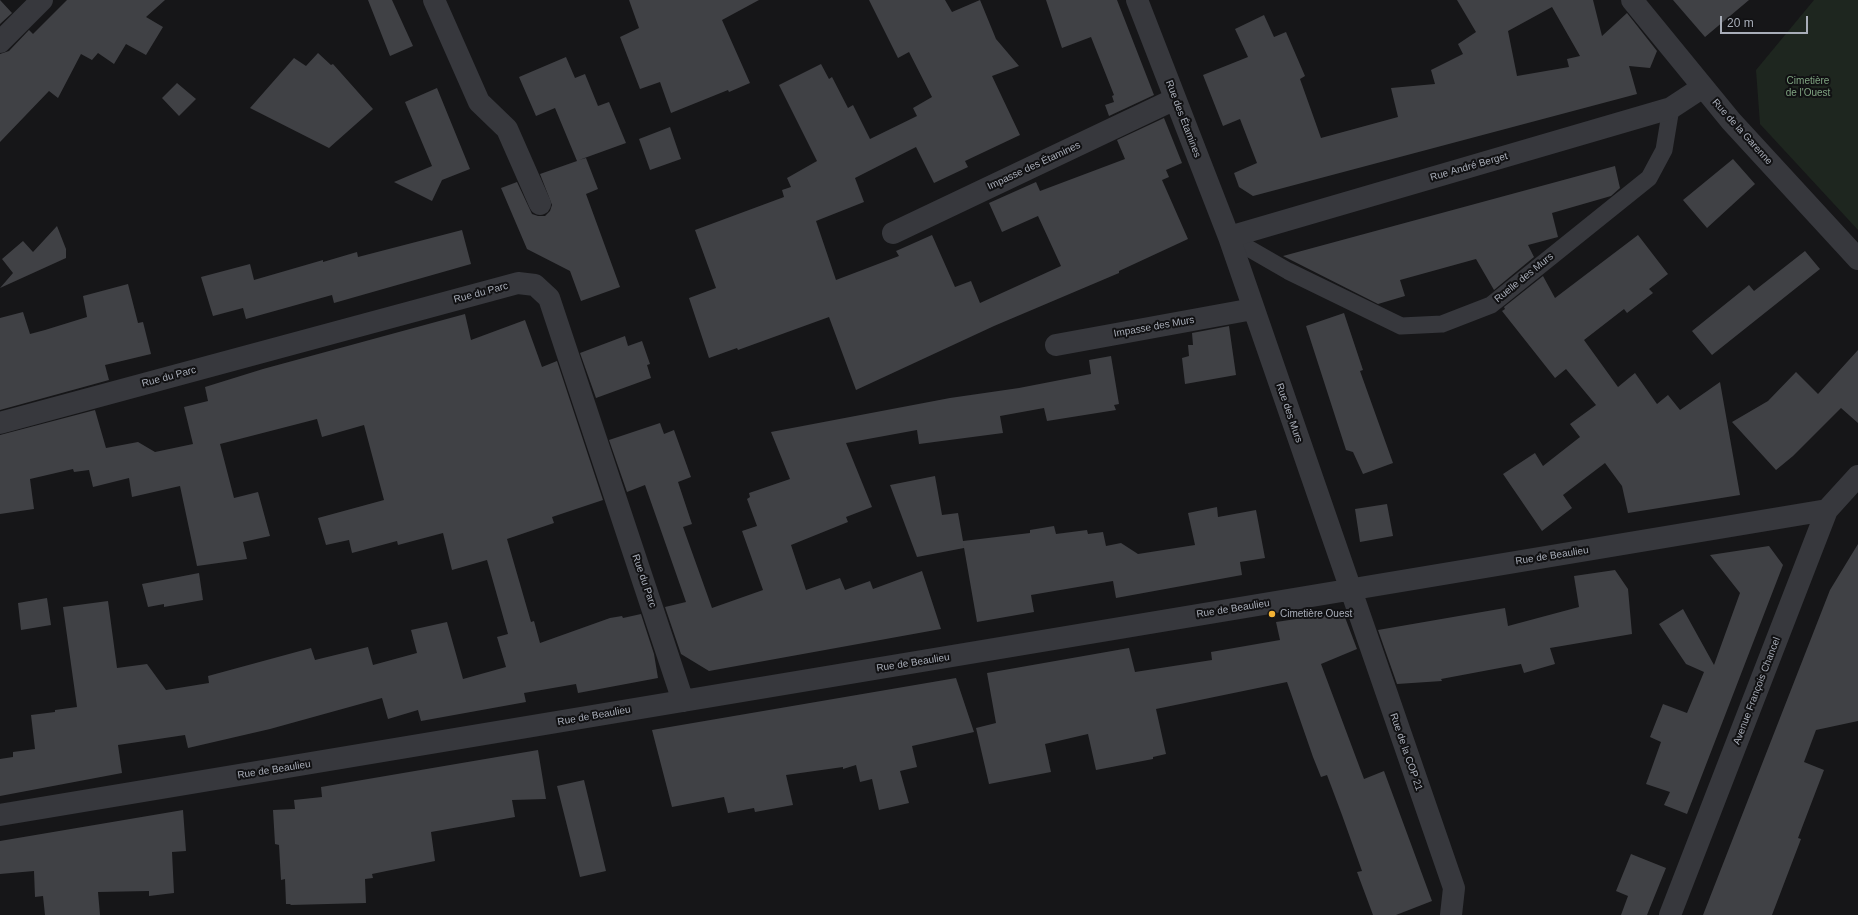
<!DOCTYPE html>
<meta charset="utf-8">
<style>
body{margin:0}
#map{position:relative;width:1858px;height:915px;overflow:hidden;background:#161618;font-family:Arial,sans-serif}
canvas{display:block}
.scale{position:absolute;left:1720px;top:16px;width:88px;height:18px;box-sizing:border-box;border:2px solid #a8adb8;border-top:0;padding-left:5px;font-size:12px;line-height:14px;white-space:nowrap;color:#a8adb8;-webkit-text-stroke:3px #111113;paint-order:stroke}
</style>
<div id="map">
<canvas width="1858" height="915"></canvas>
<div class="scale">20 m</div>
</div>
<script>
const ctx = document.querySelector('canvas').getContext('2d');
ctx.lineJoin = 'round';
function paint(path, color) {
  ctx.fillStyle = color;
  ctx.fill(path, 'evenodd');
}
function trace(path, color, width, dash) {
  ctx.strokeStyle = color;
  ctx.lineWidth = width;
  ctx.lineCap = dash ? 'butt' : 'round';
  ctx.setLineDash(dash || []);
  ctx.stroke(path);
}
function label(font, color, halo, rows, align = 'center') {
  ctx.font = font + ' Arial,sans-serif';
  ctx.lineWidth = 4;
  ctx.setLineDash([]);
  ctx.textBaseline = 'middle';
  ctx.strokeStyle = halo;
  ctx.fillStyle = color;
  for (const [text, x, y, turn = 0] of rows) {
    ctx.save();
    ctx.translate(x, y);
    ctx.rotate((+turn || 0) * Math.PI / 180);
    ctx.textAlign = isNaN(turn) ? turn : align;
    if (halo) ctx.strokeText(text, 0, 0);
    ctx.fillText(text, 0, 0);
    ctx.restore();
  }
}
paint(new Path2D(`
 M1814 0H1858V230L1760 124 1756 70Z`), '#1e261f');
paint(new Path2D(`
 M0 0 12 13 0 24Z
 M67 0H165L146 17 163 27 146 55 126 44 114 64 98 53 92 60 81 54 58 98 49 91 0 142V54L9 51 29 30 33 34Z
 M368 0H392L413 46 390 56Z
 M629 0H759L722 20 750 83 729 92 728 90 671 113 660 82 640 89 620 37 639 28Z
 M869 0H945L952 12 980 0 996 39 1019 66 992 76 1020 135 965 161 968 167 934 183 916 147 855 178 864 202 816 221 836 280 899 256 896 251 932 235 955 287 971 281 980 303 1061 266 1038 216 1002 232 989 203 1036 182 1040 191 1125 159 1117 140 1164 118 1182 163 1166 170 1169 177 1162 180 1188 239 1119 271V273L994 326 856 390 829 317 738 350 737 348 709 358 689 298 716 288 695 230 784 197 782 190 791 187 787 178 817 161 779 85 821 64 829 79 832 77 848 108 853 105 870 139 917 116 913 108 932 97 909 52 898 58Z
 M1046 0H1117L1154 95 1109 116 1105 105 1114 102 1112 96 1114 95 1091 37 1062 48Z
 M1457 0H1593L1602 36 1627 13 1657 51 1650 68 1629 66 1637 94 1253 196 1239 187 1234 173 1257 163 1240 119 1223 126 1203 75 1248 57 1235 29 1264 15 1274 37 1286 32 1305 76 1300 79 1321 138 1398 117 1391 88 1435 84 1431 70 1463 54 1458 44 1476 32ZM1552 7 1580 56 1567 59 1569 67 1517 76 1508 31Z
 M1673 0H1749L1705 37Z
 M318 53 331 65 333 64 373 109 329 148 250 108 294 58 306 66Z
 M566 57 575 78 585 74 598 106 609 102 626 143 579 160 586 158 598 189 586 194 620 287 581 301 570 271 527 249 501 188 517 182 532 214 538 216H545L550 211 552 205 540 174 577 161 555 108 536 116 519 77Z
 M177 83 196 99 179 116 162 98Z
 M437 88 470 169 442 180 432 201 394 182 432 166 405 102Z
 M670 127 681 159 650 170 639 139Z
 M1733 159 1755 184 1707 228 1683 200Z
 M1615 166 1620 188 1611 196 1552 213 1558 237 1528 245 1534 257 1494 290 1476 259 1400 280 1405 296 1378 304 1283 256Z
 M57 226 66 249V258L0 288 13 273 2 259 23 241 33 252Z
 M462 230 471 264 334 303 332 295 246 319 243 308 213 316 201 277 250 264 254 280 323 260V262L357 252 358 257Z
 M1638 235 1668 274 1649 289 1653 293 1627 313 1624 309 1584 340 1618 387 1635 373 1657 404 1668 395 1680 410 1720 382 1740 495 1628 513 1622 486 1605 463 1563 495 1572 508 1542 531 1503 474 1535 453 1543 466 1580 437 1570 424 1596 405 1566 369 1555 378 1502 311 1505 309 1504 307 1543 276 1555 298Z
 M1805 251 1820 269 1712 355 1692 331 1749 285 1754 291Z
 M128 284 138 323 143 322 151 354 105 365 109 380 0 410V318L23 312 30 334 45 330 87 317 83 296Z
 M1344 313 1363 370 1360 371 1393 463 1363 474 1353 452 1346 450 1306 326Z
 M465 314 471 340 525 320 542 367 557 361 603 500 552 517 554 523 507 539 531 622 534 621 540 643 610 618 622 616 623 618 641 614 654 654 658 678 578 693 576 684 524 693 526 702 421 721 418 710 388 719 382 698 270 729 188 748 185 735 118 745 122 773 0 796V759L13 757V752L35 749 31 715 55 712V710L77 707 63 607 108 601 117 668 147 664 166 690 209 683 208 676 311 648 315 660 368 647 373 665 417 653 411 630 447 622 463 679 506 667 497 637 508 634 487 560 452 570 443 533 398 545 397 541 352 553 349 540 326 545 318 518 384 500 364 425 322 437 317 419 220 444 234 498 258 492 270 536 243 542 247 559 197 566 180 486 132 497 129 478 93 487 89 470 74 472 73 469 30 479 34 509 0 514V435L95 410 106 448 138 442 155 452 193 444 184 407 208 401 205 387 263 369Z
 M1229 326 1236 375 1185 384 1182 358 1189 356 1188 345H1193L1192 333Z
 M625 336 628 346 642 341 650 364 647 365 651 378 596 398 580 353Z
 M1858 350V423L1841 408 1793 456 1776 470 1732 422 1768 401 1796 372 1818 394Z
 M1111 356 1119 404 1114 405 1116 410 1047 421 1044 408 1000 416 1003 433 919 444 917 430 846 443 872 507 846 517 848 522 791 545 806 590 840 578 845 590 870 581 873 589 922 571 941 629 709 671 681 654 665 607 686 602 645 485 627 492 609 440 660 423 664 434 674 430 691 477 678 482 692 524 683 527 712 608 763 590 742 531 757 526 747 499 750 497 749 493 790 479 771 432 950 398 1019 388 1091 374 1089 360Z
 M935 476 942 515 958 513 963 541 1030 533V530L1054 526 1056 534 1087 530 1088 534 1103 532 1106 546 1121 543 1138 554 1195 545 1188 513 1217 507 1218 517 1256 510 1265 558 1240 562 1242 575 1116 598 1113 581 1031 595 1034 612 977 622 963 542 964 548 917 557 890 485Z
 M1387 504 1393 536 1360 542 1355 509Z
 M1858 544V721L1816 730 1804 762 1824 770 1798 838 1801 839 1772 915H1703L1830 590Z
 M1769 546 1783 565 1687 814 1664 805 1670 792 1646 784 1661 742 1650 737 1663 704 1687 713 1704 672 1686 664 1659 624 1683 609 1714 665 1740 593 1710 555Z
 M1615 570 1628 589 1632 634 1550 648 1555 664 1524 673 1521 664 1441 679 1442 681 1397 684 1378 630 1505 608 1508 626 1579 607 1574 576Z
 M199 573 203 600 164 607V604L148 607 142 584Z
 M47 598 51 625 21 630 18 603Z
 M1343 612 1357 649 1321 664 1364 779 1384 771 1432 901 1396 915H1373L1357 872 1362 871 1342 815 1327 775 1321 777 1313 757 1287 682 1156 709 1166 754 1153 757V759L1096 770 1088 734 1045 744 1051 772 989 784 976 728 996 723 987 673 1129 648 1135 672 1212 660 1211 652 1280 640 1276 622Z
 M956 678 974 732 912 746 917 767 900 771 909 803 879 810 872 779 860 782 856 765 843 769V767L786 775 793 805 755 812 754 808 728 813 724 797 672 807 652 730Z
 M538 750 546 799 512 800 515 817 431 832 435 861 372 874 373 878 365 879 366 903 290 905 291 904H286L285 879 281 880 279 845 275 844 273 810 295 809 294 800 322 797 321 787Z
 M584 780 606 871 580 877 557 786Z
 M183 810 186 851 172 852 174 893 149 896V891L98 892 100 915H45L43 896 35 897 34 871 0 874V841Z
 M1631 854 1666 868 1647 915H1621L1628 896 1616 891Z`), '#404145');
trace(new Path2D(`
 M1229 237 1288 271 1401 326 1442 324 1491 305 1649 178 1664 150 1671 108`), '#37383d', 17);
trace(new Path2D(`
 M434 0 479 102 507 129 540 204
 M1137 0 1229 237 1454 888 1451 915
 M1632 0 1731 121 1858 259
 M0 42 42 0
 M893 233 1175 99
 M1229 237 1671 108 1703 87
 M1056 345 1253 309
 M0 423 518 283 535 285 549 298 683 701
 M0 815 1827 510
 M1670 915 1827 510 1858 476`), '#37383d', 22);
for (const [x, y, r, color] of [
 [1272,614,4,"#f2b134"]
]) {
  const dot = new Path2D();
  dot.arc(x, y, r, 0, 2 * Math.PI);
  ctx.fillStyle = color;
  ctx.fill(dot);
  trace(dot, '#111113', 1.5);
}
label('10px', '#7fa381', '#111113', [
 ["Cimetière",1808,81],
 ["de l'Ouest",1808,93]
]);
label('10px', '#a8adb8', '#111113', [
 ["Rue des Étamines",1183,119,69],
 ["Rue de la Garenne",1742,132,48],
 ["Impasse des Étamines",1034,166,-25],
 ["Rue André Berget",1469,167,-16],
 ["Ruelle des Murs",1524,278,-39],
 ["Rue du Parc",481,293,-15],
 ["Impasse des Murs",1154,327,-10],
 ["Rue du Parc",169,377,-15],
 ["Rue des Murs",1289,413,71],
 ["Rue de Beaulieu",1552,556,-9],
 ["Rue du Parc",644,581,71],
 ["Rue de Beaulieu",1233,609,-9],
 ["Rue de Beaulieu",913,663,-9],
 ["Avenue François Chancel",1757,691,-69],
 ["Rue de Beaulieu",594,716,-10],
 ["Rue de la COP 21",1406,752,71],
 ["Rue de Beaulieu",274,770,-9]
]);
label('10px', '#a8adb8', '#111113', [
 ["Cimetière Ouest",1280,614]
], 'left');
</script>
